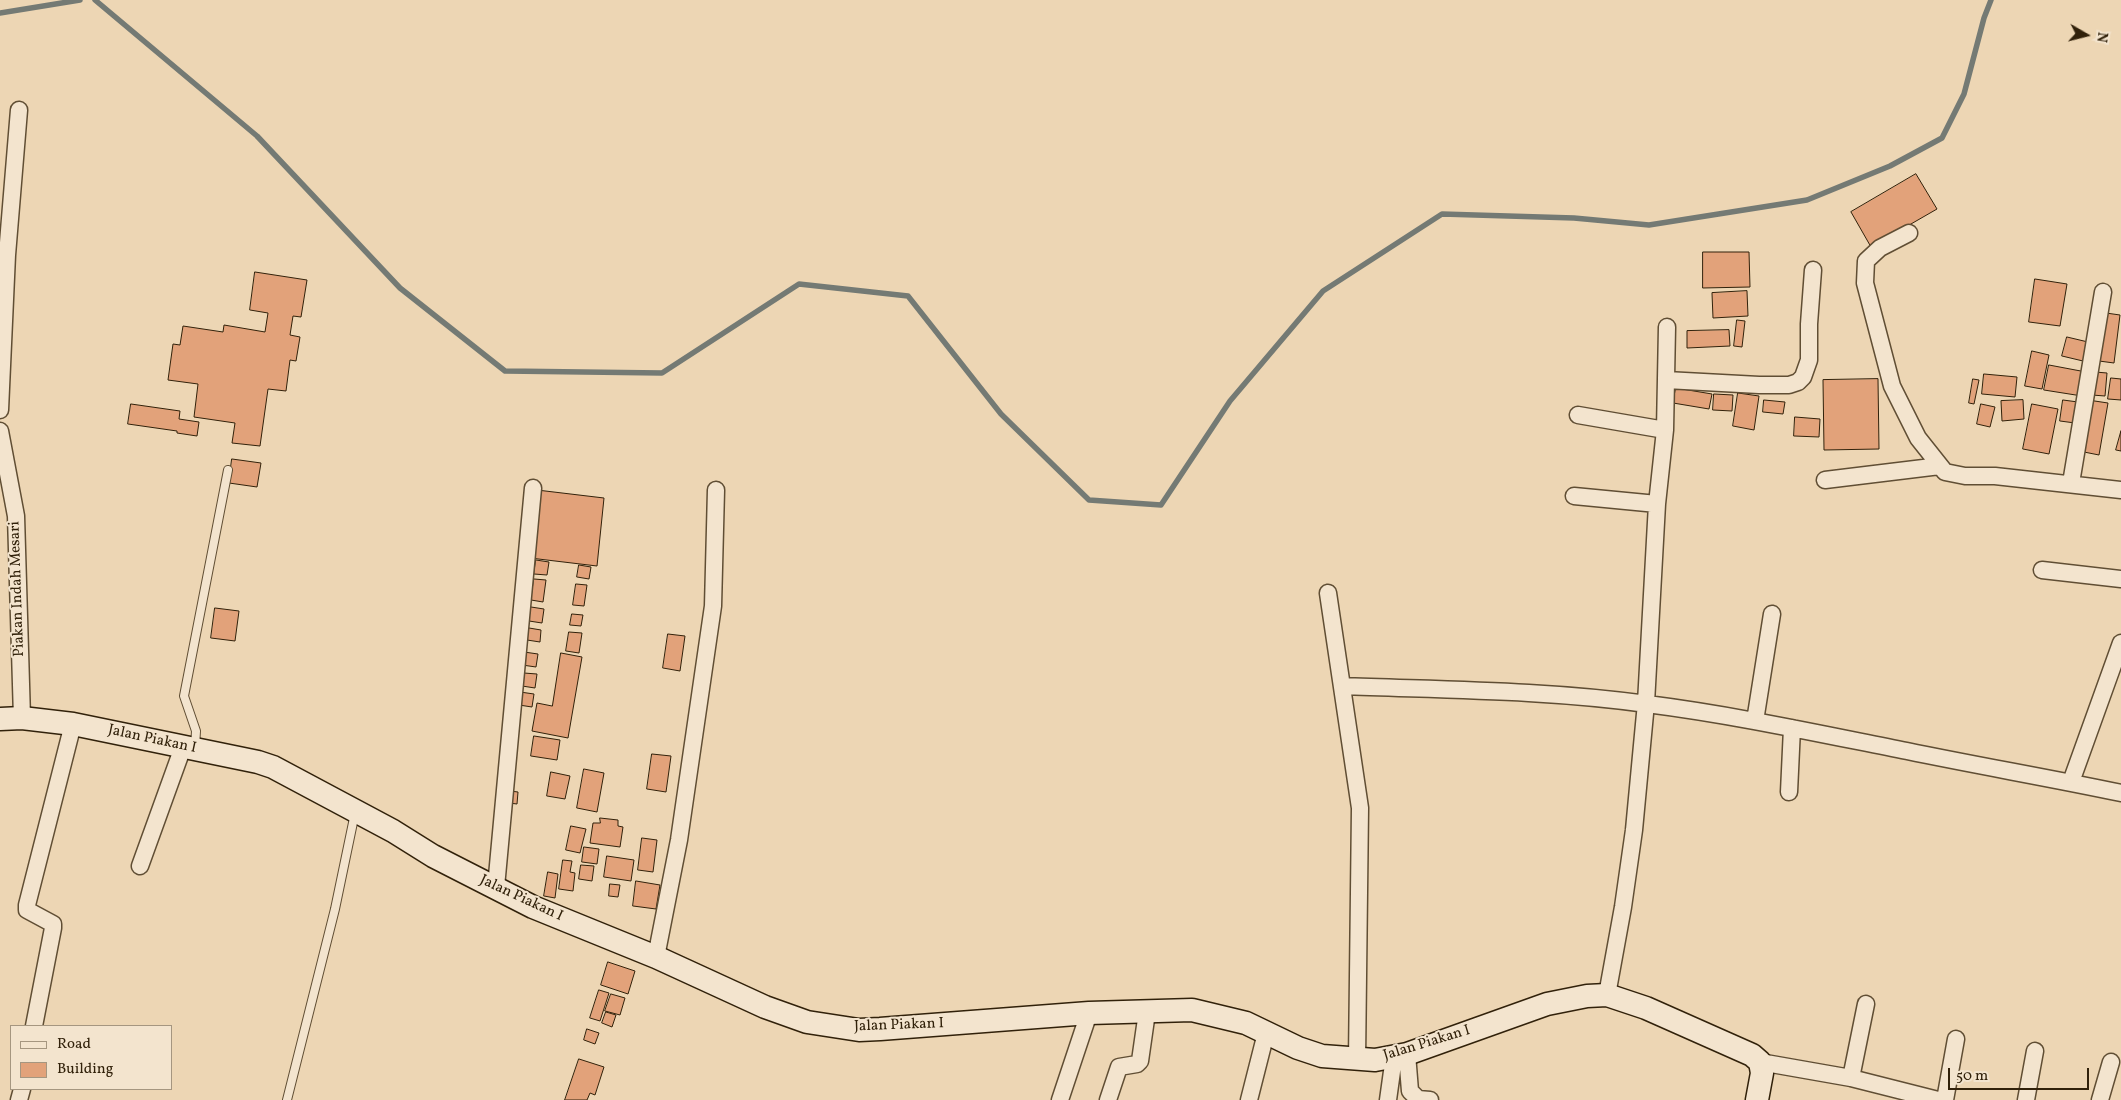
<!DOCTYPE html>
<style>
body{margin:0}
#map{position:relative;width:2121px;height:1100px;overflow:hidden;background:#edd6b4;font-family:Vollkorn,serif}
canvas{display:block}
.legend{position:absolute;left:10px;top:1025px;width:162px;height:65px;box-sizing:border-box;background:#f3e4ce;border:1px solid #a59680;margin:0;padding:6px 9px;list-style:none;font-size:15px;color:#31210a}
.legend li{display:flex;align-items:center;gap:10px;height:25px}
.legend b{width:25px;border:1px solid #a59680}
.north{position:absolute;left:2061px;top:10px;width:50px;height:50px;-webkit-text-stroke:4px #f3e4ce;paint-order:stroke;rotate:98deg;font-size:14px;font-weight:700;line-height:20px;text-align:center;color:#31210a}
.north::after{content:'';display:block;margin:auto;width:18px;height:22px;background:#31210a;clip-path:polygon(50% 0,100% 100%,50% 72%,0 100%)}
.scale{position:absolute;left:1948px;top:1068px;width:141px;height:22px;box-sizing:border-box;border:2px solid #31210a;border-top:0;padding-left:6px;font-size:15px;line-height:18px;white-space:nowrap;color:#31210a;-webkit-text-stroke:4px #f3e4ce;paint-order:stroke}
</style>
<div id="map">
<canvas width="2121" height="1100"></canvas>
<ul class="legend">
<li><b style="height:6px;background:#f3e4ce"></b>Road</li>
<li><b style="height:14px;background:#e2a27a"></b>Building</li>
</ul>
<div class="north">N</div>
<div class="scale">50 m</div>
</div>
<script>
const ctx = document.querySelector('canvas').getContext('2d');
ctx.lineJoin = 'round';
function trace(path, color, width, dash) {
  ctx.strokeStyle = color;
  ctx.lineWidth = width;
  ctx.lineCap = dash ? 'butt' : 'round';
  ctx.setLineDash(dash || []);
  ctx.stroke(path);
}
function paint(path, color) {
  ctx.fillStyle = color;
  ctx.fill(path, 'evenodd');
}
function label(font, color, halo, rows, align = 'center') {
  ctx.font = font + ' Vollkorn,serif';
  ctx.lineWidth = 4;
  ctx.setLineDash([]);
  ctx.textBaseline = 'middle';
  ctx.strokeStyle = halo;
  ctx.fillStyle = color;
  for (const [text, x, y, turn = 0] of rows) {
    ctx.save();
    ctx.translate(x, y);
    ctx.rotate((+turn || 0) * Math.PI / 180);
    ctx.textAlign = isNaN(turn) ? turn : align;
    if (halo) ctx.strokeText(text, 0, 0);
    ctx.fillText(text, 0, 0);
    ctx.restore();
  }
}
trace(new Path2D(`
 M95 0 257 136 400 288 505 371 662 373 799 284 908 296 1001 414 1089 500 1161 505 1230 401 1323 291 1442 214 1574 218 1649 225 1807 200 1890 166 1942 138 1964 94 1984 18 1991 0
 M0 13 80 0`), '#747a74', 5.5);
const building = new Path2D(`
 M1916 174 1937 209 1871 247 1851 212Z
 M1703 252H1749L1750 287 1703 288Z
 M255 272 307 280 301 317 293 316 290 335 300 337 296 361 290 360 286 391 268 389 260 446 232 443 235 423 194 417 198 384 168 380 173 344 180 345 183 326 223 332 224 325 265 332 268 313 250 310Z
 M2035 279 2067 284 2060 326 2029 322Z
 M1747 291 1748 316 1713 318 1712 293Z
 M2106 313 2120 315 2114 363 2099 361Z
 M1737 320 1745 321 1742 347 1734 346Z
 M1729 330 1730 346 1687 348V331Z
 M2067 337 2088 342 2083 361 2062 356Z
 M2032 351 2049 355 2042 389 2025 386Z
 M2049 365 2086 372 2082 396 2044 390Z
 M2095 372 2107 373 2105 396 2092 395Z
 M1984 374 2017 377 2015 397 1982 394Z
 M2111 378 2121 379V400L2108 399Z
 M1878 379 1879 449 1824 450 1823 380Z
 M1973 379 1979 380 1974 404 1969 403Z
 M1676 388 1712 394 1709 409 1673 403Z
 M1738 393 1759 396 1754 430 1733 426Z
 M1714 394 1733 395 1732 411 1713 410Z
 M1764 400 1785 402 1783 414 1763 412Z
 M2023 400 2024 419 2002 421 2001 401Z
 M2063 400 2078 402 2075 423 2060 421Z
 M2088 400 2108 403 2099 455 2079 451Z
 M131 404 180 411 179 419 199 422 197 436 177 433V431L128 424Z
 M1981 404 1995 407 1990 427 1977 424Z
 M2032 404 2058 409 2049 454 2023 449Z
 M1795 417 1820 419 1819 437 1794 436Z
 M2121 431V451L2116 450Z
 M232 459 261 463 257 487 229 483Z
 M537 490 604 498 597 566 530 558Z
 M536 560 549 562 547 575 534 574Z
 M579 565 591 567 589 579 577 577Z
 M534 579 546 580 543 602 531 600Z
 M576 584 587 585 584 606 573 605Z
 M531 607 544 609 542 623 529 621Z
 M215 608 239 611 235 641 211 638Z
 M572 614 583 615 581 626 570 625Z
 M529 628 541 630 540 642 527 640Z
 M569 632 582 633 579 653 566 651Z
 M668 634 685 636 680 671 663 668Z
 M524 652 538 654 536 667 522 665Z
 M561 653 582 657 568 738 532 731 537 703 552 706Z
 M524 673 537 674 535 688 522 686Z
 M520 692 534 694 532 707 519 705Z
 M534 736 560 740 557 760 531 756Z
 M652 754 671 756 666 792 647 789Z
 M584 769 604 773 597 812 577 808Z
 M551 772 570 776 565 799 547 796Z
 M510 791 518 792 517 804 509 803Z
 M600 818 618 820V826L623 827 620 847 590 843 593 823H600Z
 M571 826 586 829 580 853 566 850Z
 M642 838 657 840 653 872 638 870Z
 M584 847 599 849 597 864 582 862Z
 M607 856 634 860 631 881 604 877Z
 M563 860 572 861 570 872 575 873 573 891 559 889Z
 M581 865 594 866 592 881 579 879Z
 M548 872 558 874 555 898 544 896Z
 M636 881 660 885 656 909 633 906Z
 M610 884 620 885 618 897 609 896Z
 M608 962 635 971 628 994 601 985Z
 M599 990 609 993 600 1021 590 1018Z
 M611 994 625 998 620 1015 605 1011Z
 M606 1012 616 1015 612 1027 602 1023Z
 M587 1029 599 1033 595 1044 584 1040Z
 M579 1059 604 1067 595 1095 590 1093 587 1100H565Z`);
paint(building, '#e2a27a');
trace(building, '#31210a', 1);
const lane = new Path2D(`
 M195 747 196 731 184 696 228 470
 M287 1100 335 909 355 813`);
const street = new Path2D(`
 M1909 233 1880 248 1866 261 1865 283 1892 386 1918 438 1945 472 1965 476H1995L2121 490
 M1666 380 1759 385H1789L1798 382 1803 377 1809 360V324L1813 270
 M0 410 7 255 19 110
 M1578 415 1665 430
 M0 431 16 516 22 718
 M1825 480 1940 466
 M2071 483 2103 292
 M1574 496 1657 504
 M2042 570 2121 579
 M1328 593 1360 808 1357 1060
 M1342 686C1444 690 1546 690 1647 704 1734 715 1821 734 1907 751 1979 766 2050 778 2121 793
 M1755 721 1772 614
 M2071 782 2121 643
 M1789 792 1792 728
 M140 866 183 747
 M496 887 533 488
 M656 957 679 840 713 606 716 490
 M1607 995 1623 907 1634 830 1646 703 1657 504 1665 430 1667 327
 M34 1026 53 928V924L27 910V905L73 724
 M1407 1054 1410 1091 1418 1099 1430 1100
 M1760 1062 1851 1078 1938 1100
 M1851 1078 1866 1004
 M19 1100 22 1089
 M1060 1100 1089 1013
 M1108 1100 1119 1067 1137 1064 1140 1061 1147 1012
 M1249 1100 1266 1033
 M1388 1100 1394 1057
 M1945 1100 1956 1039
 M2026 1100 2035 1051
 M2100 1100 2111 1062`);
const secondary = new Path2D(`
 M0 719 22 718 73 724 258 762 273 767 393 831 433 856 533 907 656 957 765 1007 807 1022 859 1030 880 1029 1089 1013 1192 1010 1246 1023 1298 1048 1322 1056 1375 1060 1407 1054 1547 1004 1587 996 1607 995 1646 1008 1752 1055 1760 1062 1762 1073 1757 1100`);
trace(lane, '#604e34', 10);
trace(street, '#604e34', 19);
trace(secondary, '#31210a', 25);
trace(lane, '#f3e4ce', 8);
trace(street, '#f3e4ce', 16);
trace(secondary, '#f3e4ce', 22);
label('15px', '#31210a', '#f3e4ce', [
 ["Piakan Indah Mesari",18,589,-92],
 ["Jalan Piakan I",152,740,12],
 ["Jalan Piakan I",521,899,25],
 ["Jalan Piakan I",899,1026,-2],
 ["Jalan Piakan I",1427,1044,-17]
]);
</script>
